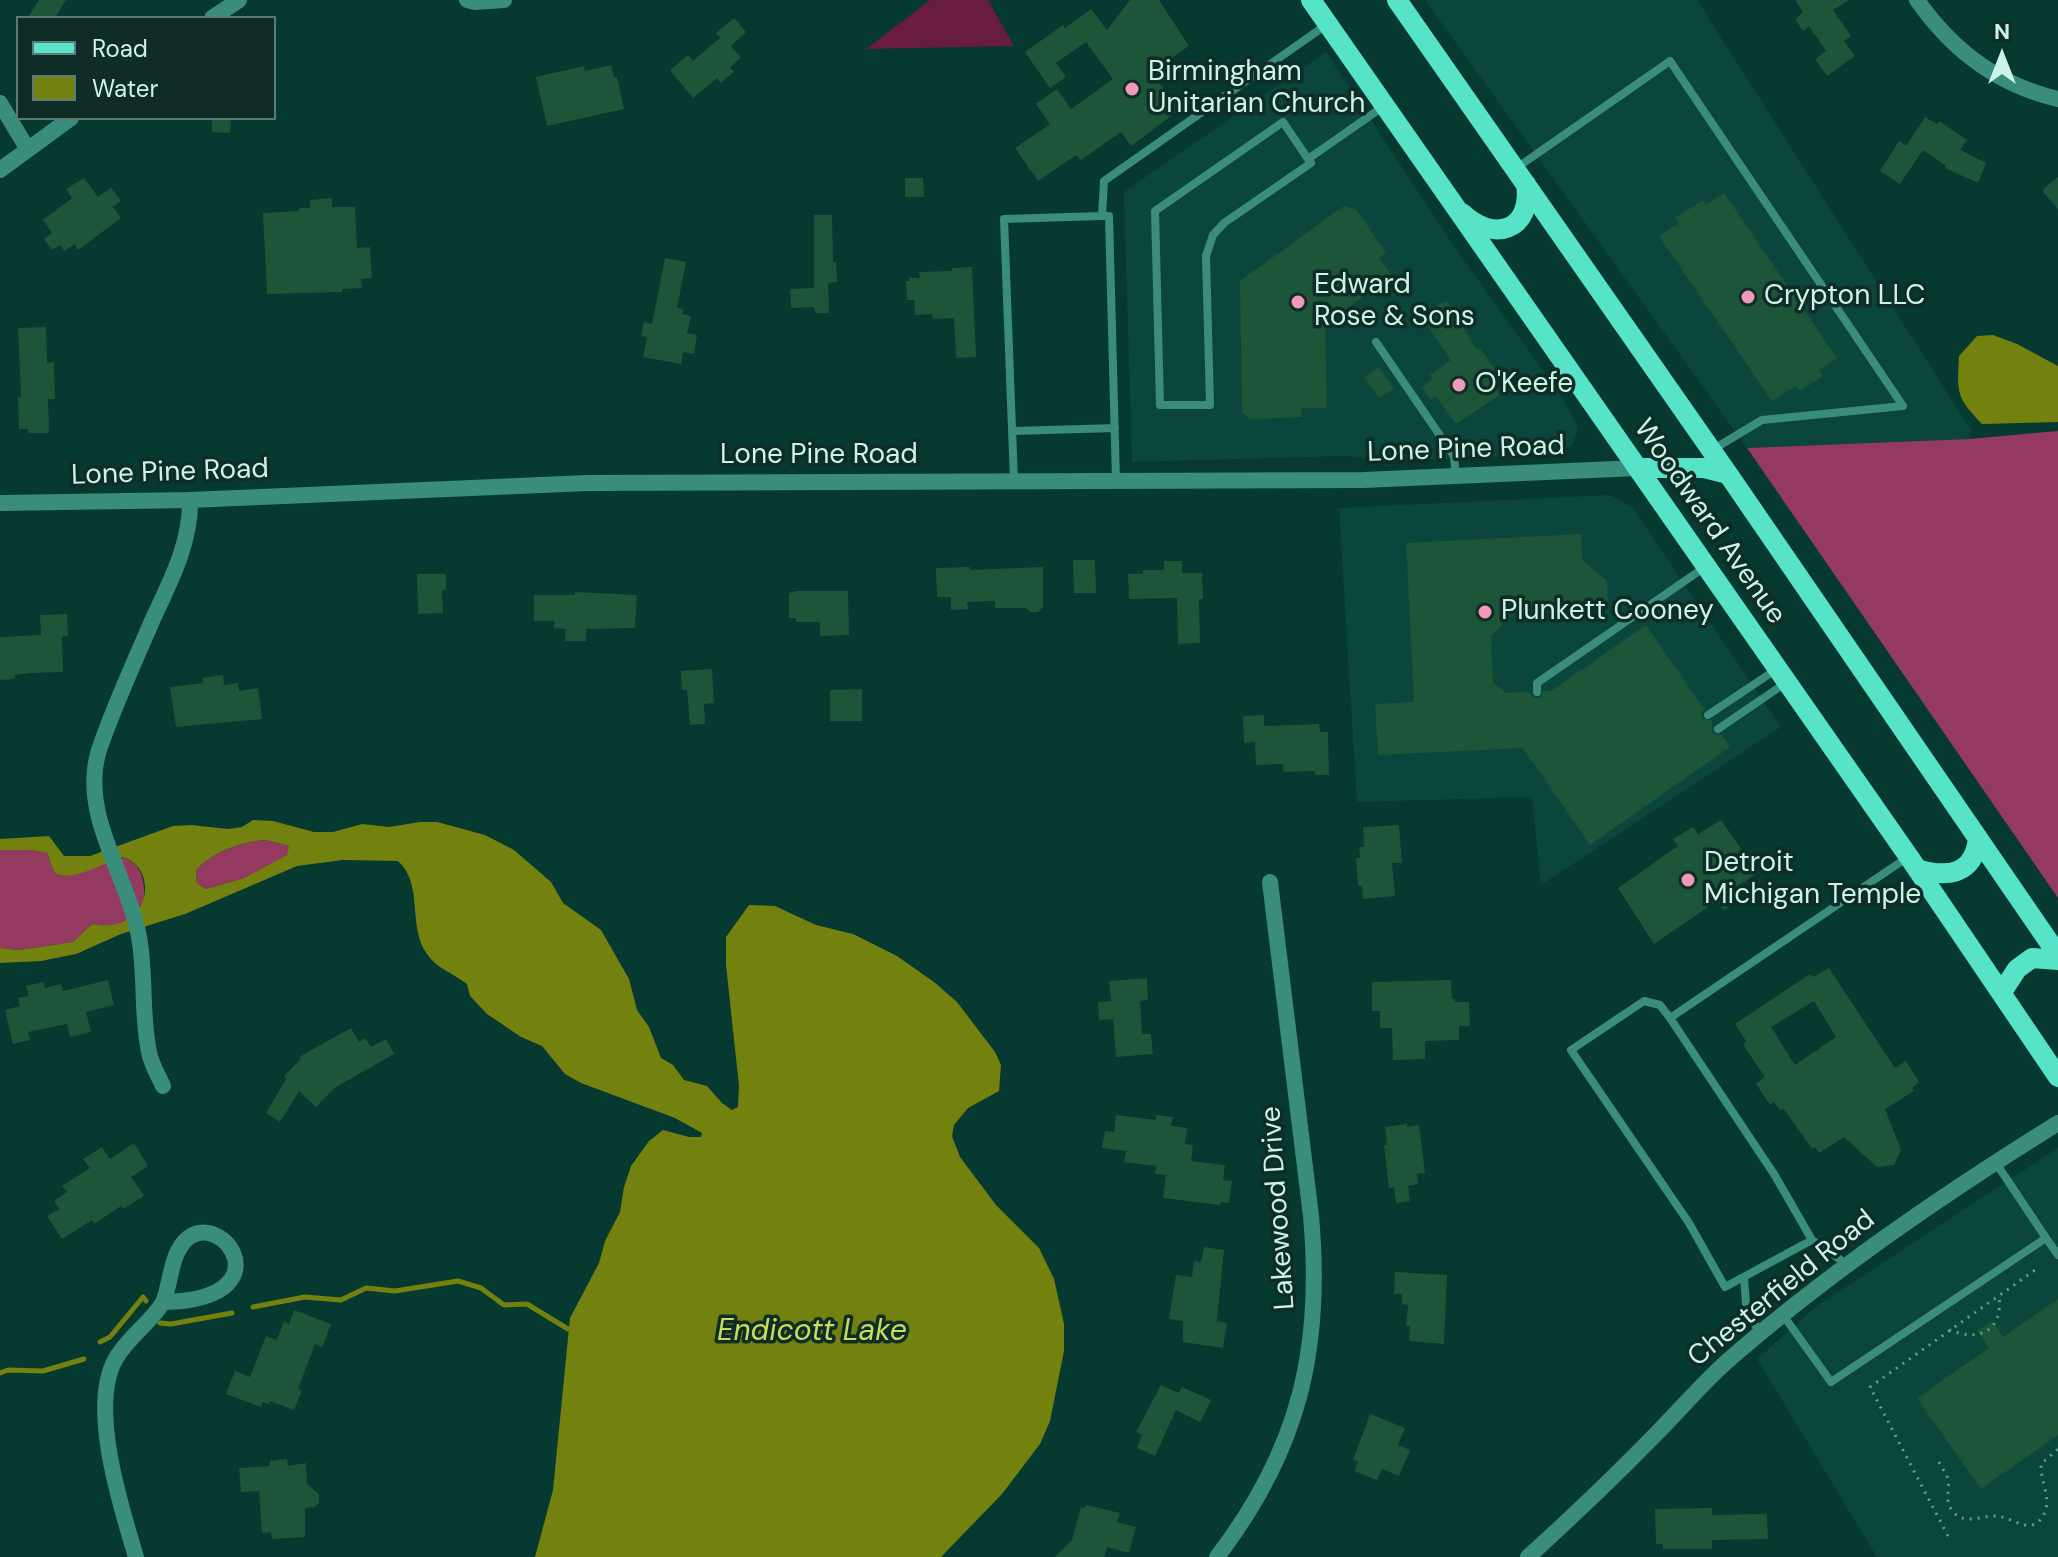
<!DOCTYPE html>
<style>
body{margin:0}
#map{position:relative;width:2058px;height:1557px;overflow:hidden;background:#063930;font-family:"DM Sans",sans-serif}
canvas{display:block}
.legend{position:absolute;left:16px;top:16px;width:260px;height:104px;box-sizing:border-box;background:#102c26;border:2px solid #5b7c74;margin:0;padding:10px 14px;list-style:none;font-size:24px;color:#cbf4e9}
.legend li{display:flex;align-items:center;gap:16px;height:40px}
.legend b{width:40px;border:2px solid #5b7c74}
.north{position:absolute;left:1962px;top:16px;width:80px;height:80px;-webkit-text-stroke:6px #102c26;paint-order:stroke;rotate:0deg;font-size:22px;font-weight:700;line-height:32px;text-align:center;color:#cbf4e9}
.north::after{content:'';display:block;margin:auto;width:28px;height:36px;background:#cbf4e9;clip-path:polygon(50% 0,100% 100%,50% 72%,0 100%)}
</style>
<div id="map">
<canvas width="2058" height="1557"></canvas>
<ul class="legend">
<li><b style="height:10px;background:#57e3c7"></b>Road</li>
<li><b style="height:22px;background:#73810e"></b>Water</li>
</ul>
<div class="north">N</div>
</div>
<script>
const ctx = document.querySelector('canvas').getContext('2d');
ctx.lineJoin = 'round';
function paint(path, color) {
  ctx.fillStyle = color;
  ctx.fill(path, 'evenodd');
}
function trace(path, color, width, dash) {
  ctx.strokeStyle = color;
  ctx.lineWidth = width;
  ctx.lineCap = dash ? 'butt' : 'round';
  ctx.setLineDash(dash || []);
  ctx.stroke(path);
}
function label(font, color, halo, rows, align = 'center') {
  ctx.font = font + ' "DM Sans",sans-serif';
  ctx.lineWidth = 7;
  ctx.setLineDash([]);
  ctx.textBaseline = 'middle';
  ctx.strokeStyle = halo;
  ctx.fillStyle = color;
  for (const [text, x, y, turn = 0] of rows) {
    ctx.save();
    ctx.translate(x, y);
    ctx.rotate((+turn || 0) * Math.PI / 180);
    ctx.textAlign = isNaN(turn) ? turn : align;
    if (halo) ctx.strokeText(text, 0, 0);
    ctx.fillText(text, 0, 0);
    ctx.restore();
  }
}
paint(new Path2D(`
 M1425 0H1697L1971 430 1969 439 1747 448Z
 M1326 52 1458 252 1561 396 1578 427 1572 446 1540 455 1385 461 1345 456 1132 462 1124 192Z
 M1610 495 1633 508 1781 727 1541 885 1532 797 1357 802 1339 508Z
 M2058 1148V1557H1877L1757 1359 1818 1305Z`), '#0b463c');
paint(new Path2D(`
 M930 0H988L1014 46 866 49Z`), '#681c3e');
paint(new Path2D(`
 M2058 431V898L1747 448 1969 439Z
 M266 840 289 846 288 855 244 878 206 889 197 883 196 870C215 851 240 842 266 840Z
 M0 850H30L47 853 54 872 121 857C144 862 146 886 143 906 129 925 115 928 92 924L73 942 19 950 0 948Z`), '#94395f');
paint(new Path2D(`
 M1993 335 2017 344 2058 366V422L1982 424C1956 397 1957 393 1959 356L1977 336Z
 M253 820 273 821 314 832H333L362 824 389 827 420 822H437L485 835 514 850 551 882 563 903 601 930 629 979 637 1010 649 1027 661 1058 673 1065 684 1080 707 1086 722 1103 732 1110 738 1107 739 1086 726 965V937L749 905 775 906 816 925 853 934 897 956 934 982 957 1002 995 1052 1001 1065 999 1091 968 1108 954 1125 952 1136 960 1157 996 1205 1039 1248 1054 1279 1064 1324V1351L1050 1421 1040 1444 1002 1494 941 1557H535L553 1490 570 1318 599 1263 605 1241 620 1212 624 1187 631 1166 649 1141 663 1130 689 1137H701L702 1133 675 1118 581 1083 565 1074 542 1046 521 1037 487 1014 470 996 467 984C454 974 436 968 427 954 407 927 424 884 398 861L343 860 297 866 185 914 121 934 76 954 41 961 0 963V948L19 950 73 942 92 924C154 936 159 864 121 857 103 863 70 884 54 872L47 853 30 850H0V839L49 836 64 856H90L173 826 191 825 228 829 242 827ZM266 840 289 846 287 855 244 878 206 889 197 883 196 870C215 851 240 842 266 840Z`), '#73810e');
trace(new Path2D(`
 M253 1307 305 1297 341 1300 366 1288 395 1291 458 1281 481 1288 504 1305 527 1304 568 1329
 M160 1323 171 1324 232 1313
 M100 1342 110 1337 143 1297 146 1301
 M0 1373 8 1370 43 1371 84 1359`), '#73810e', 5);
paint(new Path2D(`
 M39 0H66L55 18H28Z
 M1130 0H1159L1189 46 1152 72 1179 110 1131 146 1121 132 1081 160 1076 155 1038 181 1015 148 1050 124 1036 104 1057 89 1071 109 1113 79 1086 42 1056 63 1066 77 1050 88 1025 52 1063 25 1065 28 1091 9 1107 30Z
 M1795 0H1849L1833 10 1851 36 1844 41 1855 56 1827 76 1815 59 1826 51 1809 26 1803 31 1795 19 1803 12Z
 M734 18 746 32 731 46 741 58 730 67 734 72 721 83 717 78 693 98 670 70 688 55 693 61 720 38 716 33Z
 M611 65 614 78 617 77 624 109 547 126 536 77 584 66 585 71Z
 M1925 117 1937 124 1939 121 1967 140 1960 150 1986 163 1978 183 1945 168 1946 166 1923 150 1900 184 1880 171 1899 141 1906 146Z
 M212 118H231L230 133 212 132Z
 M2058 177V209L2043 192 2044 188Z
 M84 178 98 197 111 188 121 201 113 207 121 218 78 250 75 244 64 251 60 245 52 250 44 239 52 233 43 220 72 198 66 189Z
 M905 178H923L924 197H905Z
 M1724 193 1837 358 1819 370 1823 376 1800 391 1796 386 1772 401 1659 236 1679 223 1675 218 1703 200 1706 205Z
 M332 198V207H355L357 248 370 247 372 278 361 279 362 288 342 289V292L267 294 263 213 299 211V208H310V200Z
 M1344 206 1356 209 1386 253 1379 258 1392 276 1325 324 1327 408H1301L1302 417 1250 419 1242 412 1240 281Z
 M814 215H832L833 262H836L837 282 828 283 829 313H815L814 307 791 308 790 289 814 288Z
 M665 258 686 262 677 308 683 309 682 314 691 316 687 333 697 335 694 354 683 352 681 364 643 357 647 337 641 336 644 322 652 324Z
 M972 267 976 357 956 358 954 318 933 319 932 314 915 315 914 300H907L906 281H910L909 278H920L919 272 952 271V268Z
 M1447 301 1477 350 1480 348 1500 376 1491 382 1500 395 1456 424 1436 397 1431 400 1422 388 1432 379 1430 375 1451 360 1421 316 1429 311 1428 309Z
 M46 327 47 363 54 362 55 399H48L49 433H29L28 429H19L18 397H21L18 328Z
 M1379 367 1394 389 1379 398 1364 377Z
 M1581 534 1582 560 1607 581 1608 609 1511 615 1491 636 1493 682 1506 693 1530 692 1533 698H1540L1544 691H1551L1646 625 1704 709 1701 715 1703 719 1712 721 1713 734 1722 735 1730 747 1590 845 1523 748 1378 755 1375 704 1414 702 1406 543Z
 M1073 560H1095L1096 593H1074Z
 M1164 561H1182V573H1202L1203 599H1199L1200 643 1178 644 1177 598 1129 599 1128 574H1143V570H1164Z
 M970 567V570L1043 567V607L1038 612H1030L1026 608H995V601L967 602 968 609 951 610V597H937L936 568Z
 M417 574H446V590L442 591 443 613 418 614Z
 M796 591H848L849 635 820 636V622H796V618H789V593Z
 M575 592 637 595 635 628 586 629V641H565L566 629 554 628V621H534V595H575Z
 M67 614 68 636 62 637 63 672 31 673 15 675V679L0 680V637L41 635 40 615Z
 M712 669 714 703 704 704 705 724 690 725 687 690H682L681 671Z
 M223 675 224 685 238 683 239 691 258 688 262 719 176 727 170 687 203 683 202 678Z
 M862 689V721H830V690Z
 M1264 715V726L1319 724 1320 732H1328L1329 775H1315V771L1283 772V764L1256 765 1255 742 1244 743 1243 716Z
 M1721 820 1758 873 1734 888 1741 899 1724 910 1717 901 1654 944 1618 888 1678 846 1673 839 1693 827 1698 834Z
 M1399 825 1402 863H1392L1395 896 1363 899 1362 886H1358L1356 858H1360L1359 847H1364L1363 827Z
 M1829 968 1895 1068 1906 1061 1919 1082 1912 1088 1914 1091 1885 1109 1901 1150 1894 1165 1877 1167 1844 1137 1819 1153 1815 1147 1812 1149 1784 1109 1780 1110 1774 1102 1770 1105 1756 1084 1765 1077 1743 1045 1746 1041 1735 1024 1810 974 1813 977ZM1814 1001 1836 1037 1795 1065 1771 1027Z
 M1147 978 1148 1000 1140 1001 1142 1034H1151L1153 1054 1116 1057 1113 1019 1099 1020 1098 1002 1111 1001 1109 981Z
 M108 980 114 1005 86 1012 91 1032 70 1037 67 1024 28 1032 30 1040 13 1044 5 1010 20 1006 18 998 29 996 26 986 44 982 45 988 61 984 63 991Z
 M1451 980 1452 999H1455V1002H1469L1470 1026H1459V1040L1425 1041V1059L1393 1060 1392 1028H1380V1011H1372V982Z
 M351 1028 359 1042 365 1038 371 1047 386 1039 394 1054 336 1087 316 1107 299 1091 280 1122 266 1113 286 1079 284 1076 301 1059 299 1057Z
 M1116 1115 1156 1120V1115L1173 1117 1171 1126 1187 1128 1185 1144 1193 1145 1191 1161 1225 1165 1223 1180 1232 1181 1229 1203 1221 1202 1220 1205 1163 1198 1166 1175 1155 1174 1156 1166 1124 1162 1126 1151 1102 1148 1105 1131 1114 1132Z
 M1407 1124V1127L1419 1125 1425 1173 1417 1174 1418 1184 1408 1186 1410 1201 1396 1203 1394 1187 1389 1188 1384 1145H1387L1385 1127Z
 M134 1143 148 1166 131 1177 144 1196 123 1209 121 1206 94 1224 92 1220 62 1239 47 1216 59 1209 54 1201 67 1192 62 1186 90 1168 83 1159 102 1147 110 1159Z
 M1204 1247 1224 1250 1217 1321 1227 1323 1223 1348 1183 1342V1321L1169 1319 1176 1275 1192 1277 1194 1261 1201 1262Z
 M1395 1272 1447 1275 1444 1344 1409 1341 1410 1326H1406L1408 1305 1402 1304V1294H1394Z
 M2058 1299V1435L1981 1489 1917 1398 1989 1348 1977 1331 1992 1321 2003 1337Z
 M294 1310 331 1324 322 1347 315 1344 298 1389 302 1390 294 1410 270 1401 269 1404 263 1402 261 1407 226 1394 235 1371 250 1377 266 1336 277 1340 284 1321 289 1324Z
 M1161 1385 1179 1393 1182 1387 1211 1400 1200 1422 1176 1410 1155 1456 1137 1448 1142 1435 1136 1432Z
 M1370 1414 1405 1428 1398 1445 1410 1450 1399 1476 1382 1469 1377 1480 1354 1471 1358 1461 1353 1460Z
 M287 1459 288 1466 306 1463 307 1484 319 1494V1503L315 1507 305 1508V1537L272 1539 271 1532 262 1533 259 1491 241 1492 239 1468 270 1466V1461Z
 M1086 1505 1120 1513 1117 1522 1136 1527 1129 1553 1107 1547 1104 1557H1055L1072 1540 1081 1507 1085 1508Z
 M1712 1508V1515L1767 1514 1768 1539 1712 1540V1549H1663V1544H1656L1655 1509Z`), '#1d5538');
trace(new Path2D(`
 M1949 1330C1980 1342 2003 1331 1999 1296
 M1939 1462C1942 1468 1946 1473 1948 1479 1950 1489 1945 1499 1951 1509 1963 1527 1981 1515 1997 1516 2014 1518 2034 1538 2045 1512 2051 1497 2040 1480 2041 1464L2058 1449
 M1948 1536 1870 1387 2038 1268`), '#6b998f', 3, [2, 6]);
trace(new Path2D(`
 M1308 159 1283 122 1155 211 1160 405H1210L1206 256 1213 235 1224 223 1311 163 1308 159 1384 106
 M1515 169 1670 61 1903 406 1762 420 1712 450
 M1102 216H1109L1116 480
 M1376 342 1454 456 1456 477
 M1013 431 1115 428
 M1014 481 1004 219 1102 216 1104 181 1326 25
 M1537 692V683L1705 567
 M1708 715 1777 669
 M1718 729 1787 682
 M1670 1018 1774 1174 1812 1240 1848 1265
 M2046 1238 2058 1255
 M1812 1240 1725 1287 1689 1223 1571 1050 1644 1001 1660 1005 1670 1018 1908 857
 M1744 1277 1746 1304 1759 1333
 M1783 1315 1831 1382 2046 1238 1996 1163`), '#3a8d7b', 8);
trace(new Path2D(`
 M467 0 475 2 504 0
 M1917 0C1952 50 1997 85 2058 99
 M212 18 239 0
 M0 103 27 148
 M0 170 71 118
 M163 1086C158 1075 151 1064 149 1052 141 1014 146 975 139 937 128 875 79 815 99 750 114 706 134 663 152 621 170 582 191 543 190 500
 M136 1557C121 1507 89 1408 115 1360 127 1338 149 1324 162 1304 168 1296 170 1265 178 1251 209 1190 298 1299 164 1302
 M1217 1557C1299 1450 1323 1349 1311 1216L1270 882
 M1528 1557C1572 1517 1614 1477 1655 1435 1681 1409 1705 1380 1732 1357 1833 1269 1945 1193 2058 1123`), '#3a8d7b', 16);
trace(new Path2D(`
 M0 503 190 500 588 483 1363 480 1638 468`), '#3a8d7b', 16);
trace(new Path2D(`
 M1311 0 1909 857 2058 1077
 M1397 0 1728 474 2058 955
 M1462 213C1493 243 1533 231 1526 184
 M1638 468H1704L1728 474
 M1917 869C1948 878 1974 875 1978 838
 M2002 992 2017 969 2032 958 2058 960`), '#57e3c7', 20);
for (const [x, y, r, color] of [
 [1132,89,8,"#ef9ab8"],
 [1748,297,8,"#ef9ab8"],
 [1298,302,8,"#ef9ab8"],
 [1459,385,8,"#ef9ab8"],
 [1485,612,8,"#ef9ab8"],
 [1688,880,8,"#ef9ab8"]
]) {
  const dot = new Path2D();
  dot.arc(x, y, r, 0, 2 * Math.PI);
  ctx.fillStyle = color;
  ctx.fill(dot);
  trace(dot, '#102c26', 3);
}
label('28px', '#cbf4e9', '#102c26', [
 ["Birmingham",1148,73],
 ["Unitarian Church",1148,105],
 ["Edward",1314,286],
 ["Rose & Sons",1314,318],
 ["Crypton LLC",1764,297],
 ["O'Keefe",1475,385],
 ["Plunkett Cooney",1501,612],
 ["Detroit",1704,864],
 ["Michigan Temple",1704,896]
], 'left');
label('28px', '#cbf4e9', '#102c26', [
 ["Lone Pine Road",1466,450,-2],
 ["Lone Pine Road",819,456],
 ["Lone Pine Road",170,473,-2],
 ["Woodward Avenue",1709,522,55],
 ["Lakewood Drive",1279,1208,-94],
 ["Chesterfield Road",1782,1289,-39]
]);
label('italic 30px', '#c9dd58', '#102c26', [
 ["Endicott Lake",812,1332]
]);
</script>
